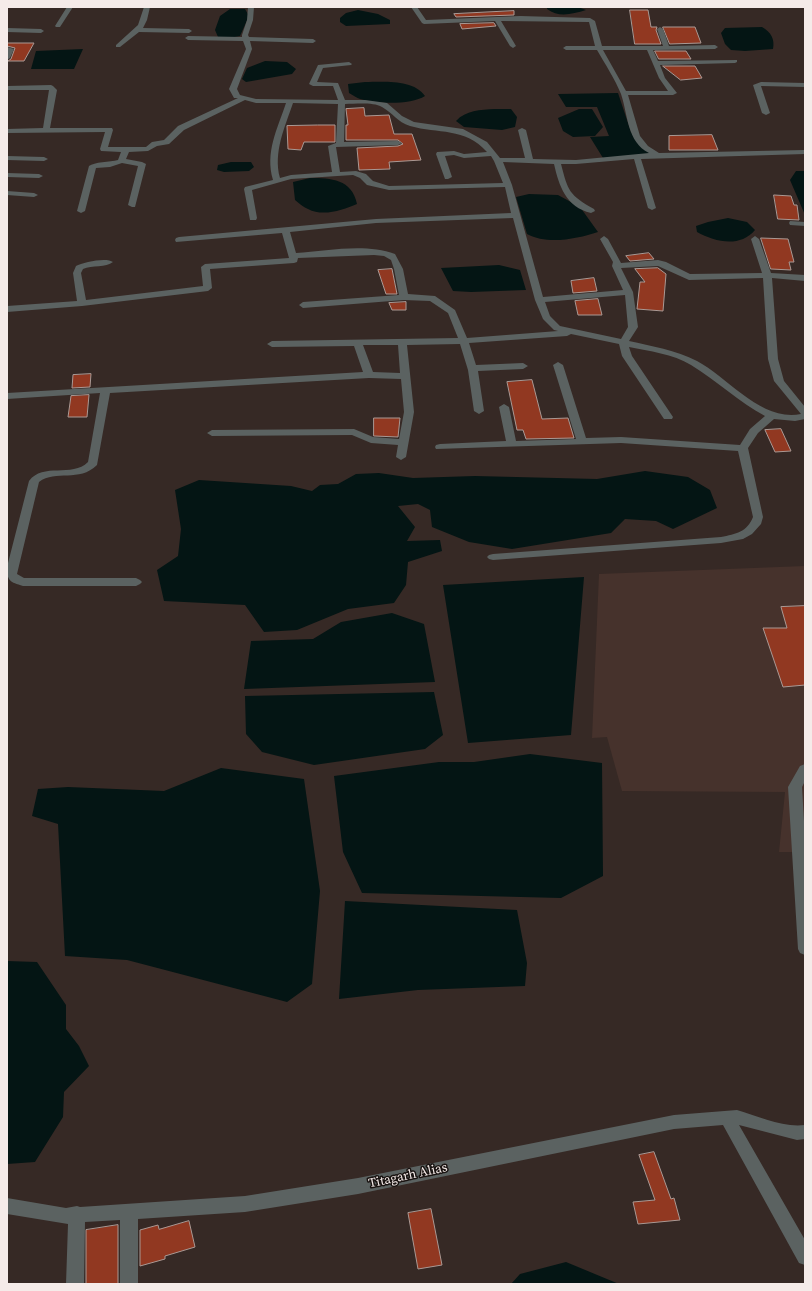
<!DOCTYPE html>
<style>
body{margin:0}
#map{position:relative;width:812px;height:1291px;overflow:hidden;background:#362925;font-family:"Source Serif 4",serif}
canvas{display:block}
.frame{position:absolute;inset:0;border:8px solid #f5ebe9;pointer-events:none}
</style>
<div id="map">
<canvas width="812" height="1291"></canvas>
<div class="frame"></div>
</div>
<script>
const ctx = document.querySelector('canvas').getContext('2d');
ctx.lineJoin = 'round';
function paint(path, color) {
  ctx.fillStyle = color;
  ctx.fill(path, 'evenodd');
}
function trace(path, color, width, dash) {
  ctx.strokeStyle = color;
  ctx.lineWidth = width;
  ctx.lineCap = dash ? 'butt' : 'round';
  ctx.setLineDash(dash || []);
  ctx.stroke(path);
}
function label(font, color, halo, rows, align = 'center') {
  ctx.font = font + ' "Source Serif 4",serif';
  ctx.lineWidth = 3;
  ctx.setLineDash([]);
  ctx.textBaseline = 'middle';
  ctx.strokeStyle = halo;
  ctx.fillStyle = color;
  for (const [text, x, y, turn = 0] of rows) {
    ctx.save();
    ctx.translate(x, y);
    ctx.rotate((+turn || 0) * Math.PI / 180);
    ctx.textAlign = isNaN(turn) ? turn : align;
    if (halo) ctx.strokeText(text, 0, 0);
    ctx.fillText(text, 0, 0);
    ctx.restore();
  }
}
paint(new Path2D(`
 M805 566V852H779L785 792 622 791 607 737 592 738 599 574Z`), '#46322c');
paint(new Path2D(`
 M547 7H578L586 10C572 14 559 18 547 9Z
 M230 9H245L249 16 240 36 229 38 218 37 215 30 220 16Z
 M358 10 378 14 390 20V24L346 26 340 22V18L346 13Z
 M762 27C771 32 775 39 773 49L745 51 731 50 725 44 721 33 725 28Z
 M83 49 74 69H31L36 51Z
 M265 61 287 62 296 69 292 74 246 82 242 79 247 68Z
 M365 82C384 82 413 79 425 96 411 105 377 104 360 99 357 98 353 95 349 93L348 84Z
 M618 93 631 132 653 154 603 158 590 137 609 136 597 107H566L558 94Z
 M495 109H511L517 117 515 127 502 130 464 127 456 121C466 110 480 110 495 109Z
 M579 109H592L603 127 595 136 573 137 563 131 558 118Z
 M231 162H251L254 167 249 171 224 172 217 170 218 165Z
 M796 171H805V215L790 180Z
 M310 178C331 178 352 179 357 204 343 210 323 217 308 209 303 207 299 203 295 200L293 182Z
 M529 194 558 195 580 207 598 232C577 239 547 245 527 234L516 197Z
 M728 218 747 222 755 230C740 248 715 242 697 232L696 226 708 222Z
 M499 265 520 270 526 290 471 292 453 291 441 268Z
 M645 471 688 477 710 490 717 508 673 529 656 521 625 519 611 533 512 549 469 542 432 527 430 510 418 504 398 506 415 527 407 541 440 540 442 551 408 562 406 585 394 603 348 609 297 630 264 632 245 605 164 601 157 570 178 556 181 529 175 490 199 480 291 486 312 491 320 485 338 484 356 474 379 473 413 478 475 476 597 479Z
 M584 577 571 735 468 743 443 585Z
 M392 613 424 624 435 682 244 689 251 641 313 639 341 622Z
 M434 692 443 735 425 749 314 765 262 752 246 734 245 696Z
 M530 754 602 763 603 876 561 898 362 893 343 852 334 776 439 762H474Z
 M221 768 304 779 320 891 312 984 287 1002 127 960 65 956 58 824 32 816 38 789 68 787 164 791Z
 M345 901 517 910 527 963 525 986 418 990 339 999Z
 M7 961 37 962 66 1005V1029L79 1046 89 1066 64 1092 63 1117 35 1162 7 1164Z
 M566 1262 619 1284H511L520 1274Z`), '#041514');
const building = new Path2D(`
 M630 10H648L651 27H657L656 30 661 44H635Z
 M514 11V15L456 17 454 14Z
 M494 23 496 26 462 29 460 24Z
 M663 27H695L701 43 670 44Z
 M7 43H34L24 61H8L11 59 15 48 7 46Z
 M655 51H686L691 59H659Z
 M663 66H695L702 78 681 80Z
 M364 108 365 116 389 115 394 134H412L421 160 389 162 390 169 359 170 357 148 398 146 403 144 398 140H346V125H348L346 109Z
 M318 125H335V142H304L301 150 288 149 287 126Z
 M712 135 718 150H669V136Z
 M774 195 791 196 794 205H797L799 220 778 219Z
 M761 238 788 239 794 262H789L791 270 771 269Z
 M649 253 654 259 630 261 626 256Z
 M658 268 666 274 663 311 637 309 640 282H645L635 269Z
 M392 269 397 294H386L378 270Z
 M594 278 597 291 573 293 571 281Z
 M598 299 602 315H578L575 301Z
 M406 302V310H392L389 303Z
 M91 374 90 387 72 388 73 375Z
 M532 380 542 419 568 418 574 438 526 439 523 430H517L507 382Z
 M89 395 87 417H68L71 396Z
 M374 418H400L398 437 374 436Z
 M781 429 791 451 775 452 765 430Z
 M805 606V685L783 687 763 628H787L781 607Z
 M654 1152 671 1199 674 1198 680 1220 638 1224 633 1202 655 1200 639 1155Z
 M431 1209 442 1265 418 1269 408 1213Z
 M189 1221 195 1247 165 1256V1259L140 1266V1230L158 1225 159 1229Z
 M118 1225V1284H86V1230Z`);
paint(building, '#913821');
trace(building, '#aa9994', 1);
paint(new Path2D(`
 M67 7H73L60 27H56L55 26Z
 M144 7H150L147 20 143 28 189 29 192 31 189 33 139 32 120 47H116V45L138 25Z
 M248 7H254L253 20 248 35 249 37 313 39 316 41 313 43 250 41 252 49 237 89 240 95 256 99 338 100 333 86H313L309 84 318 65 349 62 352 64 351 65 323 68 317 82 338 83 345 100H365L387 103 402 116 414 122 463 129 487 142 500 158H525L518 130 522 128 526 130 533 159 576 160 649 153C627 142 628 115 621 94 615 79 605 64 597 50H566L563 48 566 46H595L589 22 501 21 516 46 513 48 510 46 495 21 424 24 422 23 411 7H417L426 20 520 16 590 18 595 21 602 46H663L657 29 660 27 663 29 669 46 715 45 718 47 715 49 653 50 658 61 737 60V62L735 63 660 65 665 78 677 93 673 95H628L640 136 648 146 659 153 805 150V154L641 159 656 208 652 210 648 208 634 159 576 164H561C568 191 569 195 594 209L595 211 591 213C566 207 559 186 554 164L503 162 512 185 543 297 623 290 612 266 613 262 600 239 604 236 608 239 621 263 658 260 666 262 690 274 762 273 751 239 755 236 759 239 771 273 805 275V281L772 278 778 359 784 381 805 407V419L795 421 774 419 758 433 748 448 763 517 761 524 752 534 743 539 721 543 493 560 489 559 487 557 489 555 493 554 721 537C736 534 747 532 753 517L738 451 621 443 436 449 435 447 436 445 440 444 506 441 499 407 504 404 509 407 516 441 576 439 553 365 558 362 563 365 586 438 621 437 740 445 750 429 765 416C739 402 717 381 691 365 673 354 649 351 629 347L632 356 673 417 672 419H664L622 356 619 344 571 334 567 336 469 343 476 365 523 363 528 366 523 369 478 371 484 411 479 414 474 411 468 370 460 344 407 345 414 412 406 457 401 460 396 457 398 445 371 443 352 435 212 436 207 433 212 430 354 429 373 437 399 439 404 412 401 379 369 378 110 393 97 465C79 483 56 469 39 482L17 574 24 578H136L140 580 142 582 140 584 136 586H23C10 582 7 581 7 567L29 481C43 462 72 478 88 462L100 393 7 399V393L363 372 354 346 272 347 267 344 272 341 458 338 448 313 430 301 404 300 303 308 299 305 303 302 399 295 394 269 391 260 384 256 374 255 298 258 297 262 294 263 210 269 212 288 208 291 82 306 7 312V306L77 301 73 273 76 266C83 262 107 257 113 262 106 268 92 265 83 269L81 273 86 300 203 286 201 267 205 264 289 258 282 233 176 242 175 240 176 238 179 237 376 219 511 213 505 187 389 190 367 185 360 178 353 175 291 179 252 190 257 218 256 220H250L244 189 245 187 273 180C265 152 277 130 286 103H256L245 100 184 130 169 144 157 146 148 151 129 152 126 159 142 162 146 164 135 207H132L128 205 138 166 122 163 110 167 96 168 85 211 81 213 77 211 89 166C94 162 110 162 118 160L121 152 101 151 100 149 105 132 7 133V129L43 128 49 90H7V86L51 85 53 86 57 90 50 128H112L113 130 108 147H146L152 142 164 140 178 126 238 98H234L229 89 246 49 243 41 188 40 185 38 188 36 242 37V35L247 20ZM603 50H647L659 78 668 91H626ZM293 103 338 104 336 143 328 146 332 172 291 175 280 178C273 152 285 127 293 103ZM345 104C356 104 373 102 382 107 393 113 397 122 410 126 438 134 465 127 487 152L464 154 454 151 437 152 436 154 445 179H448L452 177 445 156 454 155 464 158 491 156 494 161 503 183 389 186 373 181 366 174 356 171 340 172 336 147 398 145 402 143 398 141 344 142ZM513 218 535 300 543 319 554 330 558 331 467 338 455 310 435 296 408 294 403 269 395 254C365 243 327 251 296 253L290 232 376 223ZM658 266 689 280 763 278 768 359 774 381 801 414C761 422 729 378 697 361 676 350 651 346 629 341L638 327 633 292 621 268ZM625 295 628 327 621 339 560 326 550 316 545 302ZM363 345H398L400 373 373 372Z
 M7 28 41 29 44 31 41 33 7 32Z
 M7 47 14 49 10 58 7 60Z
 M761 82 805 83V87L761 86 770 113 766 115 762 113 753 85Z
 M7 156 44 157 48 159 44 161 7 160Z
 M7 173 39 174 43 176 39 178 7 177Z
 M7 191 34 193 38 195 34 197 7 195Z
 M790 221 805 222V226L790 225 789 223Z
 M805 764V781L802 787 805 838V955L800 953 798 949 788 787 800 766Z
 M737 1110C758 1116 783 1128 805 1125V1139L797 1140 739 1125 805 1240V1265L799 1263 723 1125 674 1129 358 1194 245 1212 138 1219V1284H120V1220L85 1222 84 1284H66L68 1224 7 1214V1198L66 1208 77 1206 80 1207 245 1196 358 1178 674 1115Z`), '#5b6261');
label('13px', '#f5ebe9', '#191311', [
 ["Titagarh Alias",408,1176,-12]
]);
</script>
